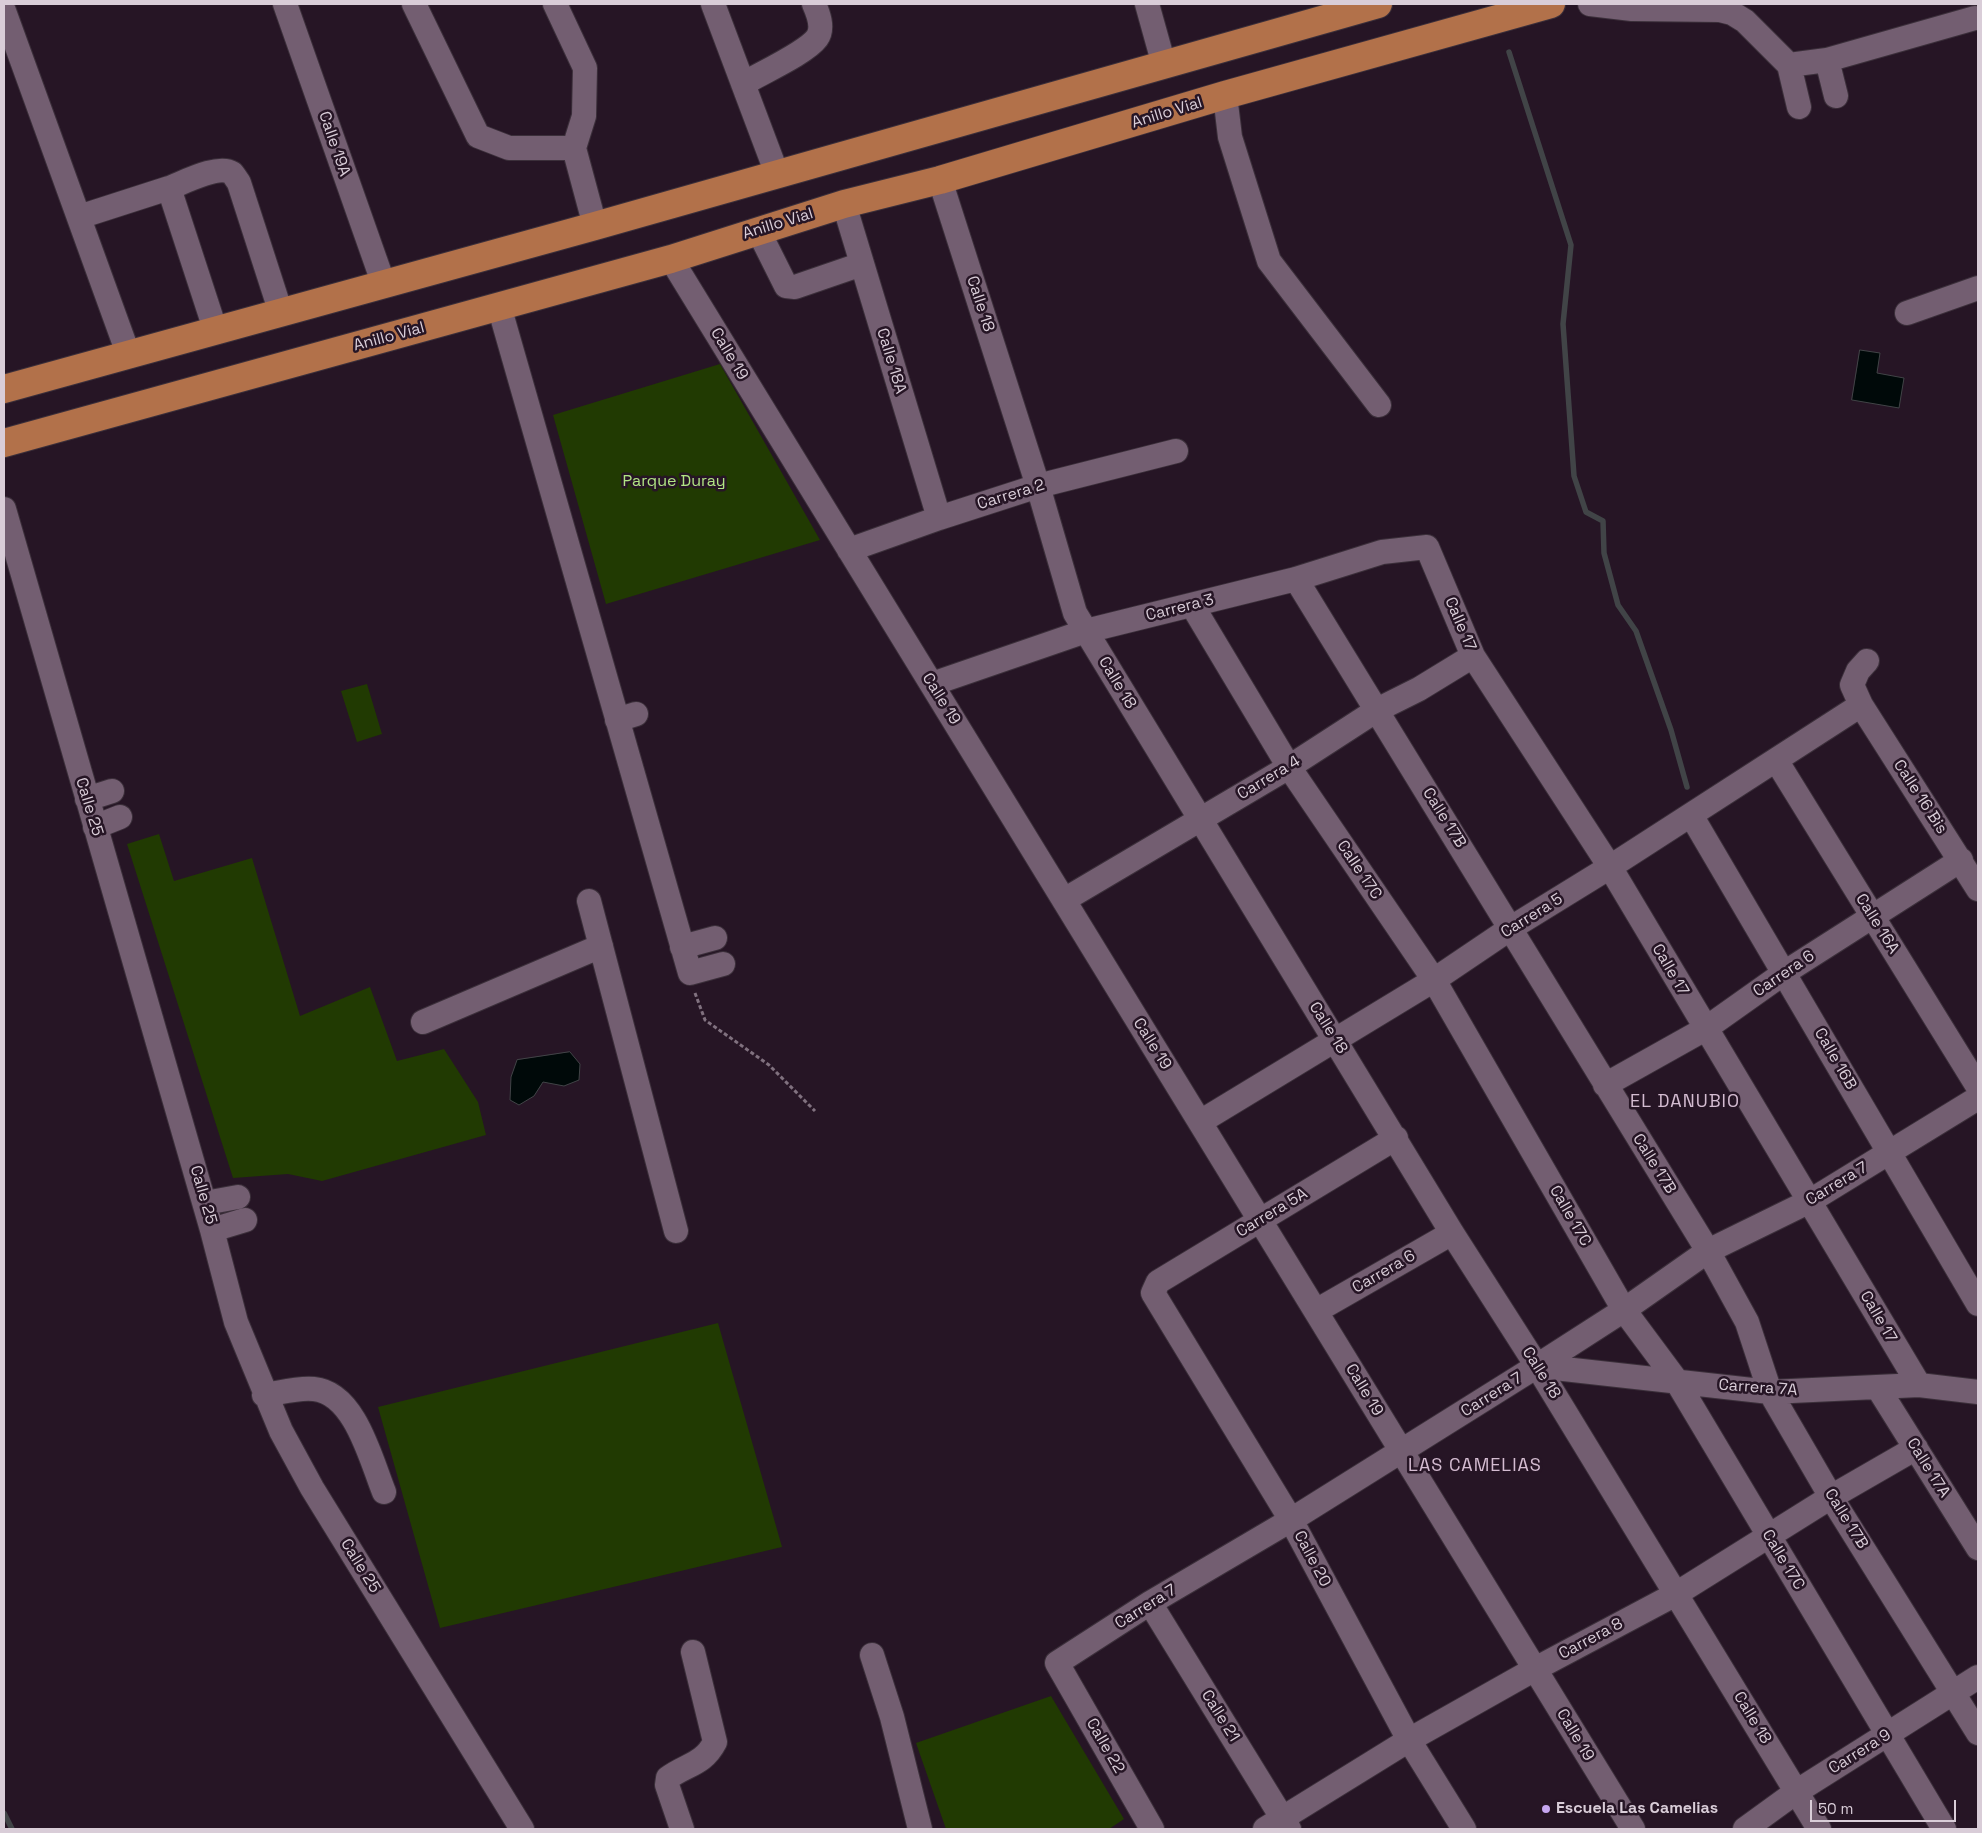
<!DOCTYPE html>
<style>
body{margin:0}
#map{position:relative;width:1982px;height:1833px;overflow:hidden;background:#261525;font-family:"Space Grotesk",sans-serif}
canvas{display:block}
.frame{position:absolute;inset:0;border:5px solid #d9cdd8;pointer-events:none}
.scale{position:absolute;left:1810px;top:1800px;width:146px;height:22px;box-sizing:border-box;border:2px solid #d9cdd8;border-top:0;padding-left:6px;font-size:15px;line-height:18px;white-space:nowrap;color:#d9cdd8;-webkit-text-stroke:4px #261525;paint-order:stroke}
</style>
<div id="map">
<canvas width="1982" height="1833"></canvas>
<div class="frame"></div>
<div class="scale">50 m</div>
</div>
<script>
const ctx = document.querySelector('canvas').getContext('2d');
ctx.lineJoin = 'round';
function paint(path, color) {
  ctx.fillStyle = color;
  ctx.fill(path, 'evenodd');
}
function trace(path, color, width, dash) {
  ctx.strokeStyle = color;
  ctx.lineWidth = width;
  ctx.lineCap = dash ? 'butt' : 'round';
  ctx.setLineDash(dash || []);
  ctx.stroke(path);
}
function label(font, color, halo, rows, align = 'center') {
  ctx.font = font + ' "Space Grotesk",sans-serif';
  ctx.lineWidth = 5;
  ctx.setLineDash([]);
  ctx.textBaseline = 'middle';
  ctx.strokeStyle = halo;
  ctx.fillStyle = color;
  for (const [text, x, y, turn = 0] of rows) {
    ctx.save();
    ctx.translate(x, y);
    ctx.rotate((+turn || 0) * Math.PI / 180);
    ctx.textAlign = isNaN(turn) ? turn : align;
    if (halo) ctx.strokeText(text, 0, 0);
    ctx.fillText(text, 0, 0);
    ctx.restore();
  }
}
paint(new Path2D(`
 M720 364 820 540 606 604 553 415Z
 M367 684 382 734 357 742 341 691Z
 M159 834 174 881 252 858 300 1016 370 987 397 1061 444 1049 478 1102 486 1135 322 1181 288 1174 233 1178 127 844Z
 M718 1323 782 1547 440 1628 378 1407Z
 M1051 1696 1124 1819 1109 1829H946L916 1743Z`), '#213a02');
const water = new Path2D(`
 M1860 350 1880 353 1877 373 1904 378 1899 408 1852 400Z
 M570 1052 580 1064 579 1080 564 1086 543 1082 534 1096 519 1105 510 1100 511 1077 517 1060Z`);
paint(water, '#000909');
trace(water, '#414447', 1);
trace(new Path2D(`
 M1509 52 1571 245 1563 324 1574 476 1586 512 1603 521 1604 553 1618 605 1636 631 1671 730 1687 787
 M4 1813 12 1829`), '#414447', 5.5);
const minor = new Path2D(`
 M285 4 384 285
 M414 4 478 136 509 148H574
 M555 4 585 68 584 116 574 148 595 226
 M713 4 777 174
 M1147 4 1164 65
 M1590 4 1632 9 1720 10 1732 13 1745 21 1789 65 1799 107
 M4 11 129 356
 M1827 60 1836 96
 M1789 65 1827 60 1975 18
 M743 84C761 73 806 53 817 38 824 28 818 13 814 4
 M1225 95 1230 137 1269 261 1379 405
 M940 180 1038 486 1075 613 1452 1233 1537 1366 1819 1829
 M169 188C183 183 218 164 232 173 234 175 237 180 239 183L281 313
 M844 204 939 518
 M79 217 169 188 216 332
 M758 230 786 286 795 287 862 264
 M671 259 1633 1829
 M499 306 690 973 723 964
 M1907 313 1978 288
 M4 509 212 1230 236 1322 281 1431 312 1488 522 1829
 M849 550 939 518 1038 486 1176 451
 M1296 579 1708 1251 1747 1322 1770 1392 1831 1497 1978 1733
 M1192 605 1289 767 1434 980 1624 1310 1676 1380 1944 1829
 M1867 661 1858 671 1852 685 1861 705 1978 889
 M932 684 1086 631 1296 579 1382 552 1427 547 1473 656 1610 867 1919 1385
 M617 720 636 714
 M1776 760 1978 1087
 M87 799 112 791
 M1691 815 1978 1304
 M95 827 120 817
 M1064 900 1289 767 1377 710 1419 689 1473 656
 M589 901 676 1231
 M682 947 715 938
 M423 1022 601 946
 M1605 1085 1705 1029 1784 973 1961 860
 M1200 1122 1434 980 1511 928 1610 867 1861 705
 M1396 1138 1158 1282 1153 1293 1291 1520 1409 1740 1464 1829
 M205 1203 238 1197
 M212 1230 245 1220
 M1316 1311 1452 1233
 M1537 1366 1770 1392 1919 1385 1978 1392
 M1878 1388 1978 1548
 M264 1395C279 1393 299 1387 314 1389 355 1393 371 1460 384 1492
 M1150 1603 1289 1829
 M872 1655 892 1717 920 1829
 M682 1829 667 1785 668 1778C687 1764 703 1765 715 1742L693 1652
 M1152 1829 1057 1663 1150 1603 1291 1520 1537 1366 1624 1310 1708 1251 1810 1201 1978 1098
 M1265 1829 1409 1740 1535 1669 1676 1594 1831 1497 1916 1448
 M1745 1829 1796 1792 1978 1677`);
const highway = new Path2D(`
 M4 389 595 226 1378 4
 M4 443 671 259 844 204 940 180 1225 95 1551 4`);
trace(minor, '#3b2f3a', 26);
trace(highway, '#3b2f3a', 30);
trace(new Path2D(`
 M695 993 705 1020 769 1065 815 1111`), '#80717f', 3, [4, 2.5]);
trace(minor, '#735e71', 24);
trace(highway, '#b2714a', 28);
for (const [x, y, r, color] of [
 [1546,1809,5,"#c6a6f0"]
]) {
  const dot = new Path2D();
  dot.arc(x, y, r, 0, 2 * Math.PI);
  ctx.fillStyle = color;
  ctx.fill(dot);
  trace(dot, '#261525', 2);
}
label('16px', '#d9cdd8', '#261525', [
 ["Anillo Vial",1167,113,-17],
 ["Calle 19A",334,144,71],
 ["Anillo Vial",778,224,-17],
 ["Calle 18",980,304,72],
 ["Anillo Vial",389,337,-15],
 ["Calle 19",729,354,59],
 ["Calle 18A",891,361,73],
 ["Carrera 2",1011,495,-17],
 ["Carrera 3",1180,608,-14],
 ["Calle 17",1460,624,67],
 ["Calle 18",1117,683,59],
 ["Calle 19",941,699,58],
 ["Carrera 4",1269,778,-31],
 ["Calle 16 Bis",1920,797,57],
 ["Calle 25",89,807,73],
 ["Calle 17B",1444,818,58],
 ["Calle 17C",1359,870,56],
 ["Carrera 5",1532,916,-32],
 ["Calle 16A",1877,924,58],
 ["Calle 17",1670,970,60],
 ["Carrera 6",1784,974,-34],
 ["Calle 18",1328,1028,58],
 ["Calle 19",1152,1044,58],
 ["Calle 16B",1835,1059,60],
 ["Calle 17B",1654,1164,58],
 ["Carrera 7",1837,1184,-31],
 ["Calle 25",203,1195,74],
 ["Carrera 5A",1272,1213,-31],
 ["Calle 17C",1570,1216,60],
 ["Carrera 6",1384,1272,-30],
 ["Calle 17",1878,1317,60],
 ["Calle 18",1541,1373,58],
 ["Carrera 7A",1758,1388,4],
 ["Calle 19",1364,1390,59],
 ["Carrera 7",1492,1395,-32],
 ["Calle 17A",1928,1468,58],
 ["Calle 17B",1846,1519,58],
 ["Calle 20",1312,1559,62],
 ["Calle 17C",1783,1560,59],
 ["Calle 25",360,1566,58],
 ["Carrera 7",1146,1607,-32],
 ["Carrera 8",1591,1639,-28],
 ["Calle 21",1220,1716,58],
 ["Calle 18",1752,1718,59],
 ["Calle 19",1575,1735,59],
 ["Calle 22",1105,1746,60],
 ["Carrera 9",1860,1752,-32]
]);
label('16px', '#b1e584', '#261525', [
 ["Parque Duray",674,482]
]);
label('bold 16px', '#d9cdd8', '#261525', [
 ["Escuela Las Camelias",1556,1809]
], 'left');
ctx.letterSpacing = '1px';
label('18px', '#d4bcd1', '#261525', [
 ["EL DANUBIO",1685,1102],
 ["LAS CAMELIAS",1475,1466]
]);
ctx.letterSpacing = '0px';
</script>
